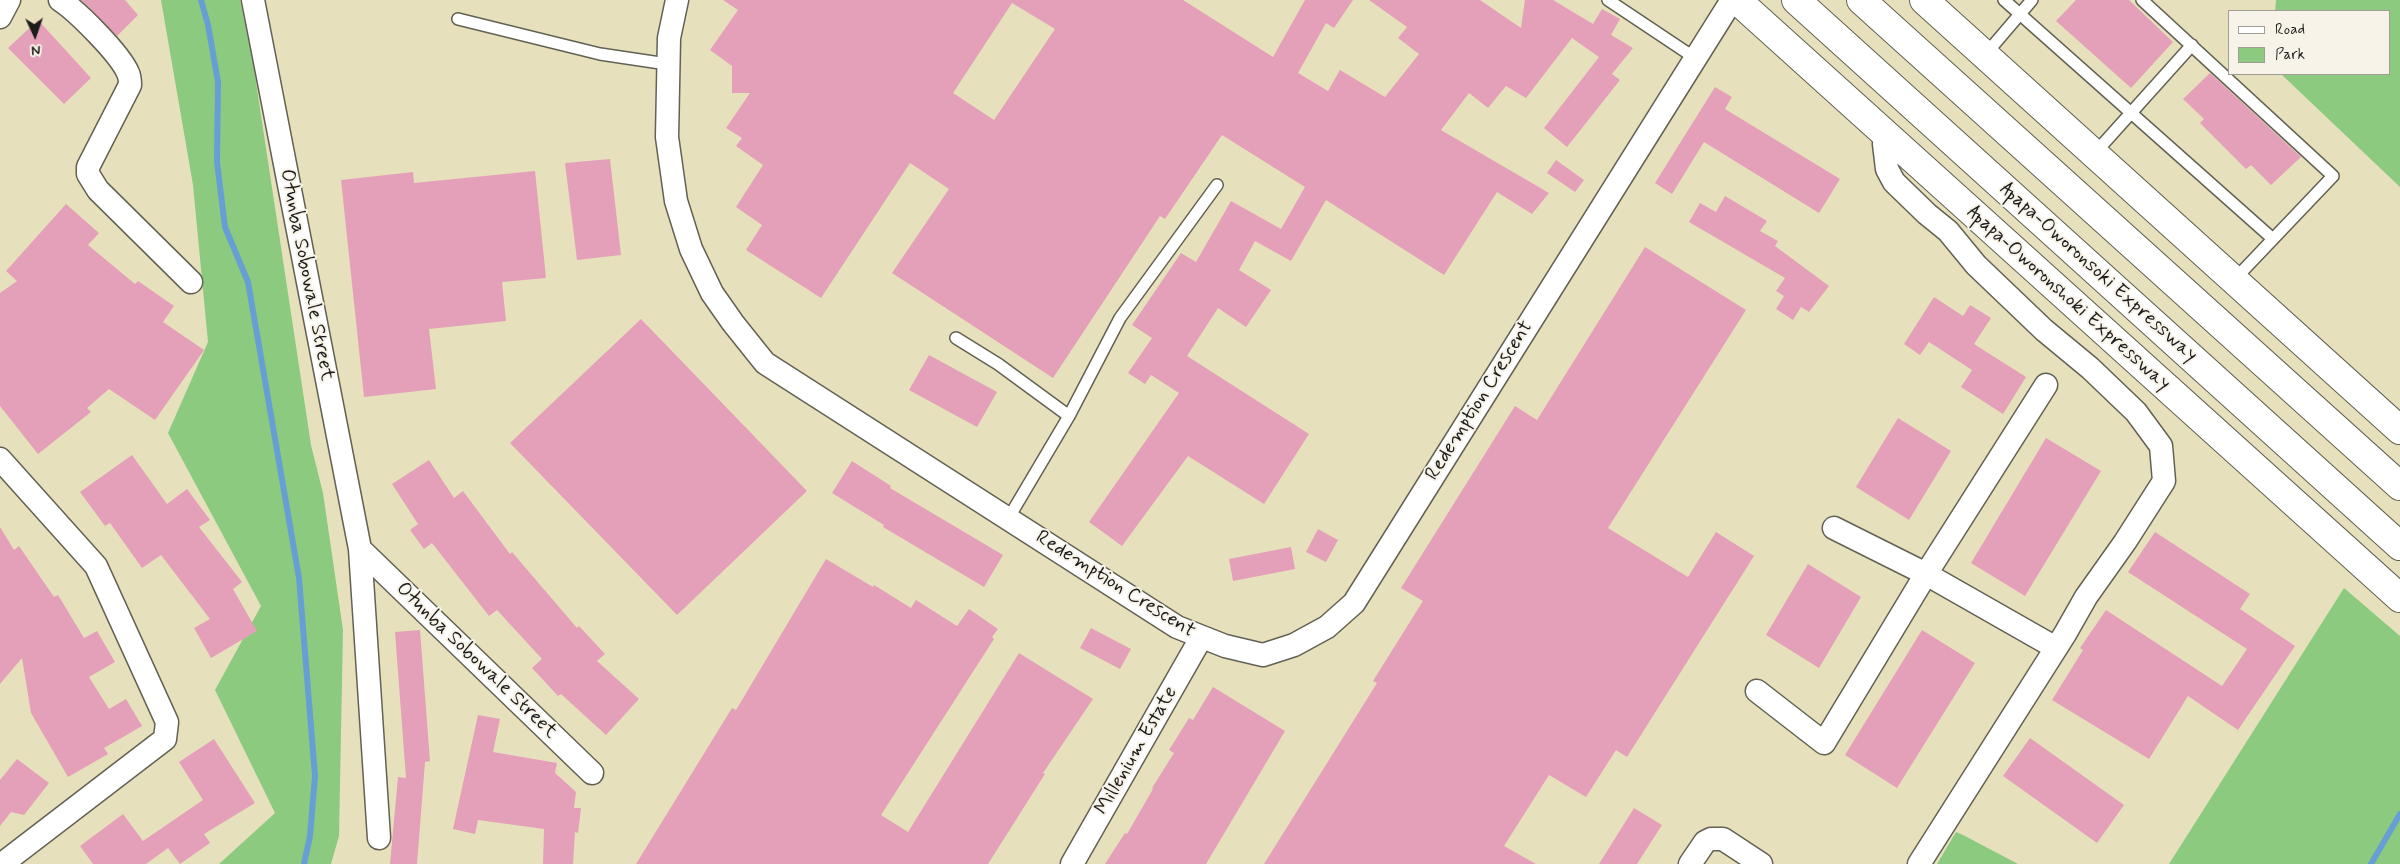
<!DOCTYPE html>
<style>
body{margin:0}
#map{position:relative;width:2400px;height:864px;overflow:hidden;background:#e7e0bc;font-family:Mynerve,sans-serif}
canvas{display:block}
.legend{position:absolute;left:2228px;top:10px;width:162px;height:65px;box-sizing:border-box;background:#f7f3e8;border:1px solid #9f9d96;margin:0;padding:6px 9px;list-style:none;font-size:15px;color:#1c1c1c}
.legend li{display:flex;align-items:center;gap:10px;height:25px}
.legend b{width:25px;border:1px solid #9f9d96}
.north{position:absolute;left:10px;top:10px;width:50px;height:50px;-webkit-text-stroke:4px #f7f3e8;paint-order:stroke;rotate:177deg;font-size:14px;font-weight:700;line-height:20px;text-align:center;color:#1c1c1c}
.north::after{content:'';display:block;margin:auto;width:18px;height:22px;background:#1c1c1c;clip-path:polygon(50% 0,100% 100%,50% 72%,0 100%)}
</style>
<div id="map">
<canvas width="2400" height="864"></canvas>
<ul class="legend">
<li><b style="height:6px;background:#fff"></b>Road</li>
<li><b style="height:14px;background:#8cca80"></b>Park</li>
</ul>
<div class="north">N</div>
</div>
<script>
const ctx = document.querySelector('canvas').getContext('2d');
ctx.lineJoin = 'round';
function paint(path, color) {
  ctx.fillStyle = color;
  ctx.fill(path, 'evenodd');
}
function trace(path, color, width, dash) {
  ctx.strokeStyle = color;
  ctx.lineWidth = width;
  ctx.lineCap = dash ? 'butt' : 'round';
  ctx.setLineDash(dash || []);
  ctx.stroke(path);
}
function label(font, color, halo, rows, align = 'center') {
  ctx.font = font + ' Mynerve,sans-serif';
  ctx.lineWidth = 4;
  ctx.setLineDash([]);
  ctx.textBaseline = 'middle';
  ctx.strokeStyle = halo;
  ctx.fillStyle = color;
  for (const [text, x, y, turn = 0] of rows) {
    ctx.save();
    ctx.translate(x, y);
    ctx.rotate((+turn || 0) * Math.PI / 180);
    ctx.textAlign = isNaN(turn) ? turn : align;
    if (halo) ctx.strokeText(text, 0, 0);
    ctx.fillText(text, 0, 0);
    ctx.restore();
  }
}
paint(new Path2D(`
 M161 0H240L254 69 311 445 323 493 343 630 339 836 331 864H219L275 813 215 690 261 606 168 433 208 342 193 185Z
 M2276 0H2400V187L2281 74H2389V11H2275Z
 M2344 588 2400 636V864H2169Z
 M1956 832 1963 835 2018 864H1937Z`), '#8cca80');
trace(new Path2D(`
 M201 0 208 25 218 82 217 162 225 227 248 282 299 578 315 776 310 836 304 864
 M2371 864 2400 814`), '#679fd5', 6);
paint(new Path2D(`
 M81 0H125L138 15 117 36Z
 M723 0H1183L1273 57 1305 0H1353L1334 28 1326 23 1298 73 1328 91 1340 70 1385 97 1419 54 1398 38 1407 27 1369 0H1480L1521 28 1525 0H1553L1593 24 1602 9 1620 19 1611 35 1633 48 1612 74 1620 80 1567 147 1544 128 1599 57 1572 38 1526 98 1506 86 1488 108 1469 93 1441 130 1549 193 1532 214 1497 192 1444 275 1326 200 1291 261 1255 241 1239 270 1271 290 1246 327 1218 308 1187 356 1309 434 1264 504 1188 456 1122 546 1089 522 1179 393 1151 375 1145 384 1128 373 1152 338 1132 325 1181 253 1196 262 1231 201 1281 229 1305 187 1222 135 1165 219 1160 216 1053 378 892 273 949 189 910 163 821 298 746 250 762 225 736 207 763 165 736 146 742 138 726 128 750 93H732V66L710 50 738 10ZM1012 3 1055 29 994 120 953 93Z
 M2076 0H2129L2173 42 2131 88 2056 21Z
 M38 20 91 78 64 104 8 48Z
 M2210 73 2301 157 2271 185 2251 165 2246 169 2200 123 2204 119 2183 99Z
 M1715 87 1732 97 1725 109 1840 179 1819 213 1704 142 1672 194 1655 183Z
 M610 159 621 255 577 260 565 163Z
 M1556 160 1584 180 1575 192 1547 173Z
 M535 171 546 278 502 282 506 321 429 329 436 389 364 397 341 180 413 172 414 183Z
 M1725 196 1767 221 1760 231 1778 241 1775 246 1829 286 1809 312 1801 307 1793 320 1776 309 1784 296 1776 291 1785 278 1689 222 1700 203 1716 212Z
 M66 204 99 233 88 245 135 284 138 281 174 306 163 322 204 350 155 420 109 389 87 408 91 412 38 454 0 406V293L17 281 6 271Z
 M1645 247 1746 310 1608 528 1688 577 1716 532 1754 556 1627 757 1616 750 1586 797 1549 775 1504 846 1536 864H1264L1377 683 1373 681 1423 601 1401 588 1515 406 1537 420Z
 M1934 297 1963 316 1970 305 1991 318 1974 344 2026 377 2003 414 1961 387 1972 370 1929 342 1920 355 1904 344Z
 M641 319 807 491 677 615 510 443Z
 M929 355 997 392 977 427 909 390Z
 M1898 418 1951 451 1909 520 1856 487Z
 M2046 438 2101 471 2025 596 1971 563Z
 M132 455 167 504 187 489 210 520 199 527 242 582 233 589 257 631 211 658 194 628 210 619 161 555 142 568 110 523 105 526 80 492Z
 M429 460 454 498 463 491 510 554 512 552 577 628 579 626 605 654 597 661 639 699 606 735 561 694 558 696 532 668 542 659 497 610 489 616 432 543 424 549 410 530 418 524 392 484Z
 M852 461 891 486 890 488 1003 555 984 587 883 527 884 525 832 493Z
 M0 527 14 550 19 546 54 597 58 595 84 638 97 631 115 662 89 677 109 709 126 699 142 726 104 748 108 754 68 777 31 713 22 658 0 684Z
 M1318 529 1338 540 1326 562 1306 552Z
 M2155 532 2250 594 2240 609 2295 646 2238 730 2188 696 2149 759 2052 700 2083 650 2080 648 2106 610 2222 686 2247 649 2128 572Z
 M1291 547 1295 569 1233 581 1229 559Z
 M826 559 873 587 874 585 911 608 916 600 957 626 969 609 998 629 992 637 994 639 881 815 908 832 1019 653 1093 699 1043 773 1045 774 988 864H636L732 708 736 710Z
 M1808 564 1861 597 1819 668 1766 635Z
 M1091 628 1131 649 1120 669 1080 648Z
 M420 630 430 761 425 762 417 864H390L398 777 406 778 395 632Z
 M1922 630 1975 663 1897 788 1845 755Z
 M1213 687 1285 731 1206 864H1105L1125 833 1127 834 1153 789 1152 788 1174 753 1169 750 1189 718 1193 720Z
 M478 715 500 719 493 752 557 763 555 773 576 792 574 808H581L578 833 575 832 573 864H543L544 829 478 820 475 834 453 829Z
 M2030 738 2124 805 2097 843 2003 776Z
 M214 739 255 803 204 834 210 843 180 864 168 848 146 864H93L80 846 123 814 143 841 203 800 179 762Z
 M17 759 49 783 24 815 11 812 0 826V780Z
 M1634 808 1662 825 1637 864H1599Z`), '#e4a0b8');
const service = new Path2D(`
 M1608 0 1695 58
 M2004 0 2273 239
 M2142 0 2333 176 2234 280
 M458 19 600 54 667 64
 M1985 55 2032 0
 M2095 153 2192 45
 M956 338 998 364 1069 416
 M1008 519 1069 416 1120 318 1217 185`);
const minor = new Path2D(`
 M60 0C77 11 120 54 128 73 130 77 130 81 130 85L88 167V174L98 190 191 282
 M253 0 360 549 592 773
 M677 0 669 38 667 137 676 201 691 249 712 293 733 323 765 363 1177 627 1225 646 1263 655 1294 645 1327 627 1354 603 1732 0
 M0 17 9 0
 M1886 135 1884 144 1887 169 1894 182 1927 214 1948 231 1976 265 2044 330 2090 368 2136 412 2161 446 2164 481 2125 542 2086 597 2065 634 1919 864
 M0 459 96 566 167 722 165 739 2 864
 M1834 528 1926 574 2046 385
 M360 549 379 838
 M1757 691 1824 743 1926 574 2056 648
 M1072 864 1201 638
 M1690 864 1705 842 1711 839H1723L1761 864`);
const primary = new Path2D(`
 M1737 0 2400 598
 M1924 0 2400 430`);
const motorway = new Path2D(`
 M1796 0 2400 546
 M1861 0 2400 486`);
trace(service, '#636154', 14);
trace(minor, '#636154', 25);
trace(primary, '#636154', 30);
trace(motorway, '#636154', 30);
trace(service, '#fff', 11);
trace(minor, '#fff', 22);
trace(primary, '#fff', 28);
trace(motorway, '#fff', 28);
label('20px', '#1c1c1c', '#f7f3e8', [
 ["Apapa-Oworonsoki Expressway",2098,273,42],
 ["Otunba Sobowale Street",306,275,79],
 ["Apapa-Oworonshoki Expressway",2068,299,42],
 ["Redemption Crescent",1480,401,-58],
 ["Redemption Crescent",1115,585,32],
 ["Otunba Sobowale Street",476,661,44],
 ["Millenium Estate",1137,751,-60]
]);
</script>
